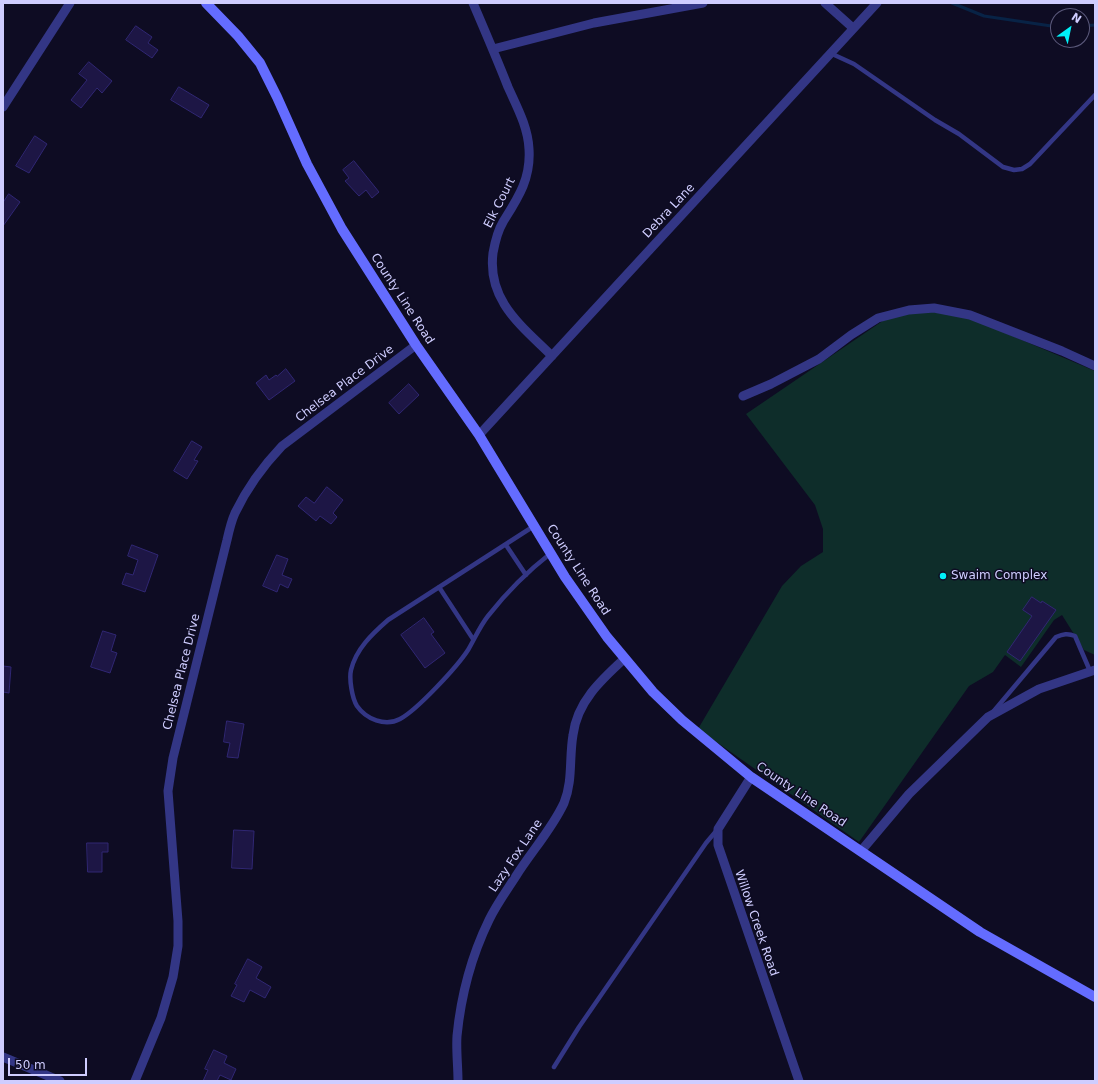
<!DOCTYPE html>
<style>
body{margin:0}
#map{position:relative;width:1098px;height:1084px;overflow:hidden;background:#0e0c23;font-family:"DejaVu Sans",sans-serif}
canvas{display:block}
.frame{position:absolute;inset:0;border:4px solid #cfcdff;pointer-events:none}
.north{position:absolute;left:1050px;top:8px;width:40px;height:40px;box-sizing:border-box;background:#0e0c23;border:1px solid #5b597b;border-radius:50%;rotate:33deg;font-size:11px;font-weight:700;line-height:16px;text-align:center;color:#cfcdff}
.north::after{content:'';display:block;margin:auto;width:14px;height:18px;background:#00f1f8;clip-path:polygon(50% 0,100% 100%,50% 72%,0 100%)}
.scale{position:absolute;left:8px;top:1058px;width:79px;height:18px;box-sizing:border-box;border:2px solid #cfcdff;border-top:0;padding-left:5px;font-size:12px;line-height:14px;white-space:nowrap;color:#cfcdff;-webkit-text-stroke:3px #0e0c23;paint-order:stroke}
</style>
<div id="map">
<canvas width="1098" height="1084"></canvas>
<div class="frame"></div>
<div class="north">N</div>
<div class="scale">50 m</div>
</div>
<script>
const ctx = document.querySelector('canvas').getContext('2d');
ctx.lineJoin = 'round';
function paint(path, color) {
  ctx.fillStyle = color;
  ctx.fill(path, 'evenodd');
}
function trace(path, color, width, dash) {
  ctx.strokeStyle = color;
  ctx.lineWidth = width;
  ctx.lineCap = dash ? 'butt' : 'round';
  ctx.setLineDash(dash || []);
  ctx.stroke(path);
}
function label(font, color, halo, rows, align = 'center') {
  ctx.font = font + ' "DejaVu Sans",sans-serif';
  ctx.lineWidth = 3;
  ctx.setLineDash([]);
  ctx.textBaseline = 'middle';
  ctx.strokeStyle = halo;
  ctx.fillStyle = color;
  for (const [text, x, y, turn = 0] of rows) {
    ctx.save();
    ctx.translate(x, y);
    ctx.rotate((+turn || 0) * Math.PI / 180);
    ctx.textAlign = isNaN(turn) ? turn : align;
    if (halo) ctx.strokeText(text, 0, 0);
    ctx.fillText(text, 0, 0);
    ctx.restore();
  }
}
paint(new Path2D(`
 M923 310 970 318 1095 371V655L1084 650 1062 615 1054 620 1021 667 1005 655 993 672 969 686 859 842 698 729 782 586 801 566 823 552V529L815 505 746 414 884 320Z`), '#0e2d2a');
trace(new Path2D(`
 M952 3 984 16 1058 27
 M1082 26 1095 25`), '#082346', 3);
const building = new Path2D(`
 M136 26 152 37 148 43 158 50 152 58 126 40Z
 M89 62 112 81 102 93 97 88 81 108 71 100 87 80 79 74Z
 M179 87 209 105 201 118 171 100Z
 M35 136 47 144 29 173 16 166Z
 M354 161 379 192 372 198 366 190 359 196 345 181 349 178 343 170Z
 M9 194 20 202 3 226V203Z
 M286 369 295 381 269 400 256 383 266 375 269 380 276 375 277 376Z
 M409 384 419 395 399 414 389 403Z
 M192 441 202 447 194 460 198 461 187 479 174 471Z
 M327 487 343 500 333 513 337 517 331 524 320 516 316 521 298 506 306 497 314 503Z
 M132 545 158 555 145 592 122 584 126 573 133 575 138 560 128 556Z
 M277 555 288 559 282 575 292 579 288 588 280 584 277 592 263 586Z
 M1032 597 1041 603 1042 601 1056 610 1020 661 1007 652 1032 616 1023 610Z
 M424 618 434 632 431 634 445 653 425 668 401 635Z
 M103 631 116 635 111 651 117 653 110 673 91 667Z
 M3 666 11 667 9 693 3 692Z
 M227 721 244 724 238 758 227 757 230 743 224 742Z
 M234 830 254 831 252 869 232 868Z
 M87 843H108V852H102V872H88Z
 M248 959 262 967 256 978 271 987 265 998 250 990 244 1002 231 996 237 985 235 984Z
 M214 1050 227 1056 224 1063 236 1069 231 1080 220 1075 217 1081H203L208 1070 205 1069Z`);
paint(building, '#1d1645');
trace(building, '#302773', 1);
trace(new Path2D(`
 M830 53 854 64 935 120 959 134 1003 167 1014 170 1022 169 1030 164 1095 95
 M534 526 388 620C372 634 356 649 351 670 349 679 352 698 357 706 366 719 385 727 400 719 417 710 457 667 468 650 475 638 480 626 488 616 506 593 528 571 551 553
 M506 545 526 575
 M439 587 473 639
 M993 712 1056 637C1063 634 1068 633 1075 636L1090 671
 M554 1067 579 1027 706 843 717 830`), '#333685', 4.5);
trace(new Path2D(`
 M473 3C485 31 497 59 508 87 517 107 528 127 529 149 531 179 518 198 503 222 497 232 495 242 493 253 487 301 522 326 552 356
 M825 3 853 28
 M493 49 594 23 703 3
 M3 107 70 3
 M743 396 771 384 819 359 851 335 878 318 909 310 934 308 970 315 1062 351 1095 366
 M479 435 877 3
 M751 777 718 829V845L799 1081
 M861 851 909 794 988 717 1039 689 1095 670
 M3 1057 60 1081
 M135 1081 161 1018 173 977 178 946V921L168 791 173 758 227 540C229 531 231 522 235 513 247 488 263 466 282 446L416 345
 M458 1081C458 1066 456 1050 457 1036 461 995 471 957 489 920 496 905 507 890 516 876 531 852 552 829 564 803 573 781 569 758 573 735 577 702 601 680 624 659`), '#333685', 9);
trace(new Path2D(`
 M206 3 238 36 260 63 277 97 307 164 342 229 416 345 479 435 565 577 607 637 653 692 682 720 751 777 980 932 1095 997`), '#646cff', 10);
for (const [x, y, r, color] of [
 [943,576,4,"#00f1f8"]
]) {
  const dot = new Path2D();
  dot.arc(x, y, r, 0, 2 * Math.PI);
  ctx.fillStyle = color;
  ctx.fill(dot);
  trace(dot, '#0e0c23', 1.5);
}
label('12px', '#cfcdff', '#0e0c23', [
 ["Elk Court",500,203,-63],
 ["Debra Lane",669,211,-47],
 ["County Line Road",402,299,57],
 ["Chelsea Place Drive",345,384,-37],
 ["County Line Road",578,570,57],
 ["Chelsea Place Drive",182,672,-76],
 ["County Line Road",801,795,34],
 ["Lazy Fox Lane",516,856,-56],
 ["Willow Creek Road",756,923,71]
]);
label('12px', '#cfcdff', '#0e0c23', [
 ["Swaim Complex",951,576]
], 'left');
</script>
